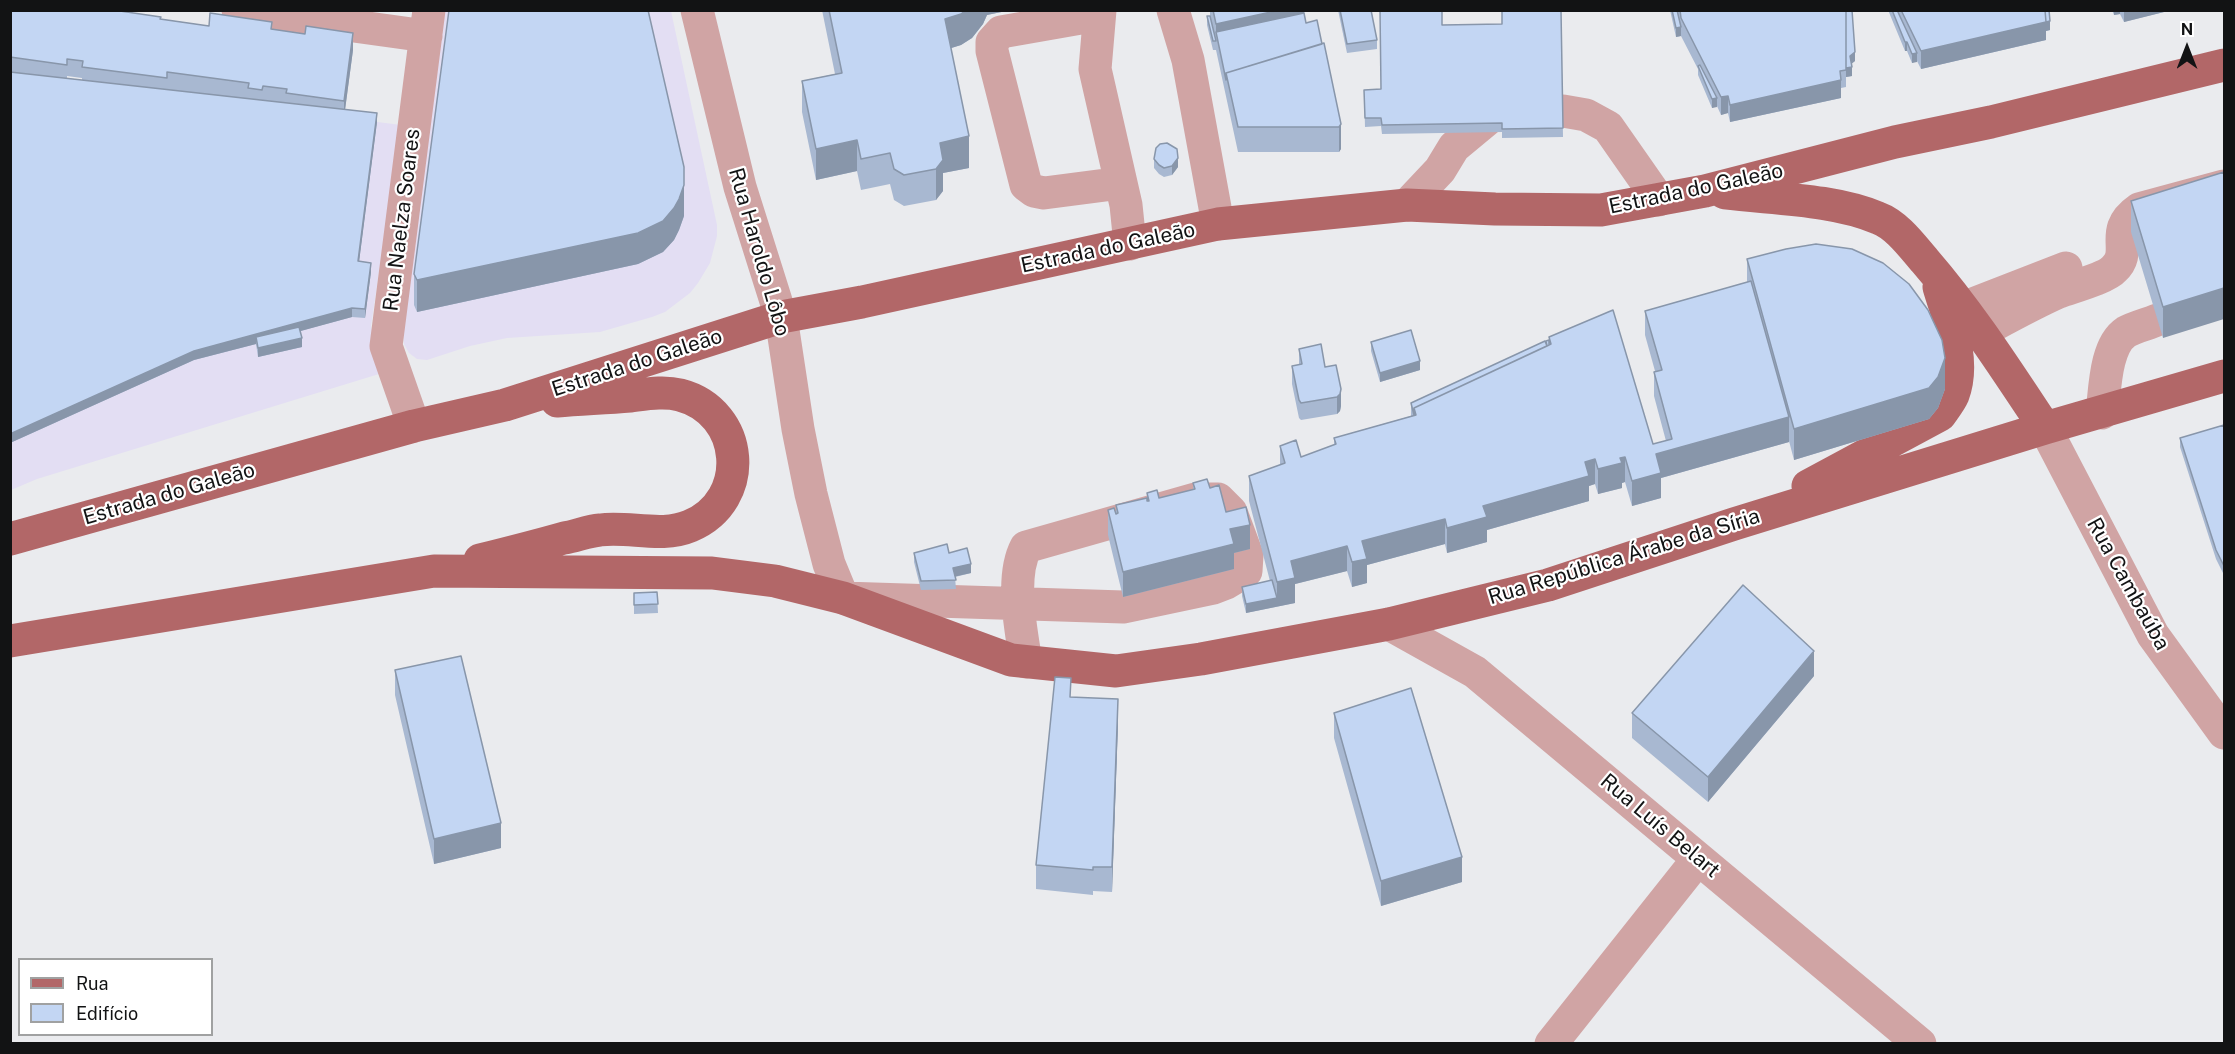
<!DOCTYPE html>
<meta charset="utf-8">
<style>
body{margin:0}
#map{position:relative;width:2235px;height:1054px;overflow:hidden;background:#eaebee;font-family:"Public Sans",sans-serif}
canvas{display:block}
.frame{position:absolute;inset:0;border:12px solid #121314;pointer-events:none}
.legend{position:absolute;left:18px;top:958px;width:195px;height:78px;box-sizing:border-box;background:#fff;border:2px solid #a0a1a1;margin:0;padding:8px 10px;list-style:none;font-size:18px;color:#121314}
.legend li{display:flex;align-items:center;gap:12px;height:30px}
.legend b{width:30px;border:2px solid #a0a1a1}
.north{position:absolute;left:2157px;top:18px;width:60px;height:60px;-webkit-text-stroke:4px #fff;paint-order:stroke;rotate:0deg;font-size:16px;font-weight:700;line-height:24px;text-align:center;color:#121314}
.north::after{content:'';display:block;margin:auto;width:21px;height:27px;background:#121314;clip-path:polygon(50% 0,100% 100%,50% 72%,0 100%)}
</style>
<div id="map">
<canvas width="2235" height="1054"></canvas>
<div class="frame"></div>
<ul class="legend">
<li><b style="height:8px;background:#b26768"></b>Rua</li>
<li><b style="height:16px;background:#c3d6f3"></b>Edifício</li>
</ul>
<div class="north">N</div>
</div>
<script>
const ctx = document.querySelector('canvas').getContext('2d');
ctx.lineJoin = 'round';
function paint(path, color) {
  ctx.fillStyle = color;
  ctx.fill(path, 'evenodd');
}
function trace(path, color, width, dash) {
  ctx.strokeStyle = color;
  ctx.lineWidth = width;
  ctx.lineCap = dash ? 'butt' : 'round';
  ctx.setLineDash(dash || []);
  ctx.stroke(path);
}
function label(font, color, halo, rows, align = 'center') {
  ctx.font = font + ' "Public Sans",sans-serif';
  ctx.lineWidth = 4.5;
  ctx.setLineDash([]);
  ctx.textBaseline = 'middle';
  ctx.strokeStyle = halo;
  ctx.fillStyle = color;
  for (const [text, x, y, turn = 0] of rows) {
    ctx.save();
    ctx.translate(x, y);
    ctx.rotate((+turn || 0) * Math.PI / 180);
    ctx.textAlign = isNaN(turn) ? turn : align;
    if (halo) ctx.strokeText(text, 0, 0);
    ctx.fillText(text, 0, 0);
    ctx.restore();
  }
}
paint(new Path2D(`
 M445 11H671L717 225V236L710 263 698 283 690 293 665 312 652 317 600 332 507 338 470 346 427 360 417 359 409 353 404 344 403 335Z
 M11 75 401 125 371 326 379 374 37 479 11 490Z`), '#e3def3');
trace(new Path2D(`
 M238 10 426 36
 M697 10 740 187 781 317 798 429 811 494 829 564 843 598 1123 607 1213 588 1226 583 1246 571 1247 555 1231 512 1218 499H1195L1026 547C1010 577 1021 630 1026 662
 M1100 10 1095 69 1126 205 1130 244
 M1173 10 1188 60 1218 224
 M1098 15 1001 32 992 42V51L1026 185 1034 191 1044 193 1121 183
 M1563 111 1586 115 1608 127 1659 200
 M1407 205 1440 170 1454 147 1495 113
 M1963 308 2066 268
 M1981 332C2007 318 2032 304 2059 292 2072 287 2106 278 2114 269 2134 251 2107 231 2139 209L2224 186
 M2102 413C2105 390 2105 346 2126 332 2135 327 2148 324 2157 320
 M414 426 386 346 429 10
 M2045 428 2153 635 2224 733
 M1389 624 1475 672 1920 1044
 M1551 1044 1698 859`), '#d0a4a4', 33);
trace(new Path2D(`
 M1725 193C1773 199 1833 199 1878 218 1897 225 1912 246 1925 261 1970 313 2007 371 2045 428
 M1808 486 1940 415C1944 409 1950 402 1953 395 1966 360 1949 321 1939 287
 M10 539 414 426 505 405 781 317 862 302 1218 224 1407 205 1495 209 1601 210 1705 191 1895 142 1991 122 2224 65
 M480 560C508 553 536 546 564 538 576 536 588 531 600 530 629 526 662 538 690 526 752 500 745 412 680 395 664 391 647 394 630 396 606 398 582 399 557 401
 M10 641 434 571 712 573 775 581 843 598 1011 660 1116 671 1201 659 1389 624 1548 585 1734 524 2045 428 2224 376`), '#b26768', 33);
paint(new Path2D(`
 M10 10H114L161 19 209 26 272 30 353 50 345 109 377 122 359 262 371 272 365 318 352 317 300 331 302 347 258 357 256 344 194 360 10 443ZM67 76 82 78V80L67 78Z
 M822 10H1011L987 15 983 24 972 38 961 45 951 48 969 168 943 173V191L936 200 904 206 894 200 890 184 861 190 857 171 816 180 802 112V81L835 74Z
 M1210 10H1304L1306 23 1341 124V149L1339 152H1238L1216 50H1213L1207 25V16H1210Z
 M1338 10H1371L1377 40V49L1347 53Z
 M1561 10 1563 137 1502 138V132L1382 134 1381 126 1365 127 1364 90 1381 89 1442 25 1502 24Z
 M1670 10H1852L1855 61 1851 64 1852 76 1846 77V87L1841 88V98L1730 122 1728 113 1721 115 1717 106 1712 108 1698 75V69L1681 36 1676 37Z
 M1888 10H2049L2050 30 2046 31V40L1921 69 1917 61 1912 63 1907 51H1905Z
 M2112 10H2172L2124 22 2120 14 2114 15Z
 M1154 159 1178 167 1172 175 1164 177 1159 174 1154 168Z
 M2224 172 2163 338 2131 232V201Z
 M684 216 679 230 674 240 663 252 638 264 417 312 414 305V274Z
 M1747 259 1945 389 1938 408 1929 419 1794 460 1789 441V442L1661 478V498L1632 506 1625 482 1622 483V488L1598 494 1595 484 1589 486V501L1487 530V542L1447 553 1445 544 1367 565V583L1352 587 1347 571 1295 584V603L1246 613 1242 596V587L1270 581 1249 501V476L1280 465V446L1301 457 1334 445V438L1411 416V403L1546 344V341L1549 340V337L1653 444 1666 441 1654 396V372L1655 371 1645 335V311L1747 282Z
 M1371 342 1420 370 1380 382 1371 351Z
 M1299 349 1325 367 1341 406 1340 411 1337 414 1301 420 1299 418 1292 384V366L1299 365Z
 M2224 425V575L2216 559 2180 447V438Z
 M1193 483 1210 488 1250 549 1234 553V569L1123 597 1108 535V510L1116 513V505L1147 498V493L1159 498 1193 490Z
 M914 553H949L971 573 955 577 956 589 921 590 914 562Z
 M657 592 658 613 634 614V593Z
 M395 670 501 848 434 864 395 695Z
 M1814 676 1708 802 1632 738V713Z
 M1071 697 1118 724 1112 892 1093 891V895L1036 889V865Z
 M1334 713 1462 882 1381 906 1334 738Z`), '#a8b8d1');
paint(new Path2D(`
 M966 10H1011L987 15 983 24 972 38 961 45 945 50V19Z
 M1280 10H1304V30L1216 32V24Z
 M2114 10H2120V14L2114 15Z
 M2124 10H2172L2124 22Z
 M2050 21V30L2046 31V40L1921 69V51Z
 M1681 27V36L1676 37V28Z
 M353 33V50L344 118V101Z
 M1905 42H1907V51H1905Z
 M1855 52V61L1850 65V56Z
 M1917 53V62L1912 63V54Z
 M1852 67V76L1846 77V68Z
 M1841 80V98L1730 122V105Z
 M1728 96V113L1721 115V97Z
 M1717 98V107L1712 108V99Z
 M377 113V122L358 270V261Z
 M1341 124V149L1339 152V127Z
 M969 136V168L943 173V191L936 200V169L940 143Z
 M857 140V171L816 180V149Z
 M1178 158V167L1172 175V166Z
 M684 185V216L679 230 674 240 663 252 638 264 417 312V280Z
 M371 263V272L365 318V309Z
 M2224 288V319L2163 338V307Z
 M352 308V317L257 343 256 337V344L194 360 10 443V434L194 351Z
 M302 338V347L258 357V348Z
 M1945 358V389L1938 408 1929 419 1794 460V429Z
 M1420 361V370L1380 382V373Z
 M1341 389V406L1340 411 1337 414V397Z
 M1789 417V442L1661 478V498L1632 506V481L1656 454Z
 M1625 457V482L1622 483V488L1598 494V469L1620 458Z
 M1595 459V484L1589 486V501L1487 530V542L1447 553V528L1483 506 1585 462Z
 M1445 519V544L1367 565V583L1352 587V562L1362 541Z
 M1250 525V549L1234 553V569L1123 597V572L1230 529Z
 M1347 546V571L1295 584V603L1246 613V604L1277 598V582L1291 561Z
 M971 564V573L953 577V568Z
 M1814 651V676L1708 802V777Z
 M1118 699V724L1112 892V867Z
 M501 823V848L434 864V839Z
 M1462 857V882L1381 906V881Z`), '#8896aa');
const building = new Path2D(`
 M10 10H113L161 17 160 19 209 26 210 13 272 22 271 29 305 34 306 26 353 33 344 101 286 93 287 89 263 86 262 90 248 88 249 83 167 72V78L82 67 83 61 67 59V65L10 57Z
 M449 10H648L684 167V185L679 199 674 208 663 221 638 233 417 280 414 274Z
 M829 10H966L961 14 945 19 969 136 940 143 943 160 936 169 904 175 894 169 890 153 861 159 857 140 816 149 802 81 842 73Z
 M1213 10H1280L1216 24Z
 M1340 10H1371L1377 40 1347 44Z
 M1380 10H1442V25L1502 24V10H1561L1563 128 1502 129V123L1382 125 1381 118H1365L1364 90 1381 89Z
 M1672 10H1677L1681 27 1676 28Z
 M1680 10H1846V70L1840 71 1841 80 1730 105 1728 96 1721 97 1681 18Z
 M1846 10H1852L1855 52 1850 56 1852 67 1846 68Z
 M1892 10H1897L1917 53 1912 54 1907 42H1905Z
 M1901 10H2045L2046 22 1921 51Z
 M2045 10H2049L2050 21 2046 22Z
 M1304 13 1306 23 1317 20 1322 44 1226 73V80L1216 32Z
 M1207 16H1210L1216 41H1213Z
 M1324 43 1341 124 1339 127H1238L1226 73Z
 M1700 65 1717 98 1712 99 1698 66Z
 M10 72 377 113 358 261 371 263 365 309 352 308 194 351 10 434Z
 M1167 143 1177 149 1178 158 1172 166 1164 168 1159 165 1154 159 1156 148 1160 144Z
 M2224 172V288L2163 307 2131 201Z
 M1816 244 1852 249 1883 263 1909 284 1928 310 1942 340 1945 358 1938 377 1929 388 1794 429 1747 259 1786 249Z
 M1751 281 1789 417 1656 454 1661 473 1632 481 1625 457 1620 458 1622 463 1598 469 1595 459 1585 462 1589 476 1483 506 1487 517 1447 528 1445 519 1362 541 1367 559 1352 562 1347 546 1291 561 1295 578 1277 582 1249 476 1285 463 1280 446 1296 440 1301 457 1336 444 1334 438 1416 415 1414 408 1551 344 1549 337 1613 310 1653 444 1672 439 1654 372 1662 370 1645 311Z
 M299 327 302 338 258 348 256 337Z
 M1411 330 1420 361 1380 373 1371 342Z
 M1549 340V345L1547 346 1546 341Z
 M1545 341 1547 346 1414 408V415L1411 403Z
 M1321 344 1325 367 1336 365 1341 389 1340 394 1337 397 1301 403 1299 400 1292 366 1302 364 1299 349Z
 M2224 425V566L2216 550 2180 438Z
 M1207 479 1210 488 1219 485 1226 512 1246 507 1250 525 1230 529 1234 544 1123 572 1108 510 1114 508 1116 514 1118 513 1116 505 1147 498V501H1149L1147 493 1157 490 1159 498 1195 489 1193 483Z
 M947 544 949 553 967 548 971 564 953 568 956 580 921 581 914 553Z
 M1272 580 1277 598 1246 604 1242 587Z
 M1743 585 1814 651 1708 777 1632 713Z
 M657 592 658 604 634 605V593Z
 M461 656 501 823 434 839 395 670Z
 M1055 677 1071 678 1070 697 1118 699 1112 867H1093V870L1036 865Z
 M1411 688 1462 857 1381 881 1334 713Z`);
paint(building, '#c3d6f3');
trace(building, '#8896aa', 1.5);
label('21px', '#121314', '#fff', [
 ["Estrada do Galeão",1696,189,-12],
 ["Rua Naelza Soares",402,220,-83],
 ["Estrada do Galeão",1108,248,-12],
 ["Rua Haroldo Lôbo",759,252,74],
 ["Estrada do Galeão",637,363,-18],
 ["Estrada do Galeão",169,494,-16],
 ["Rua República Árabe da Síria",1624,557,-17],
 ["Rua Cambaúba",2128,584,61],
 ["Rua Luís Belart",1660,826,40]
]);
</script>
